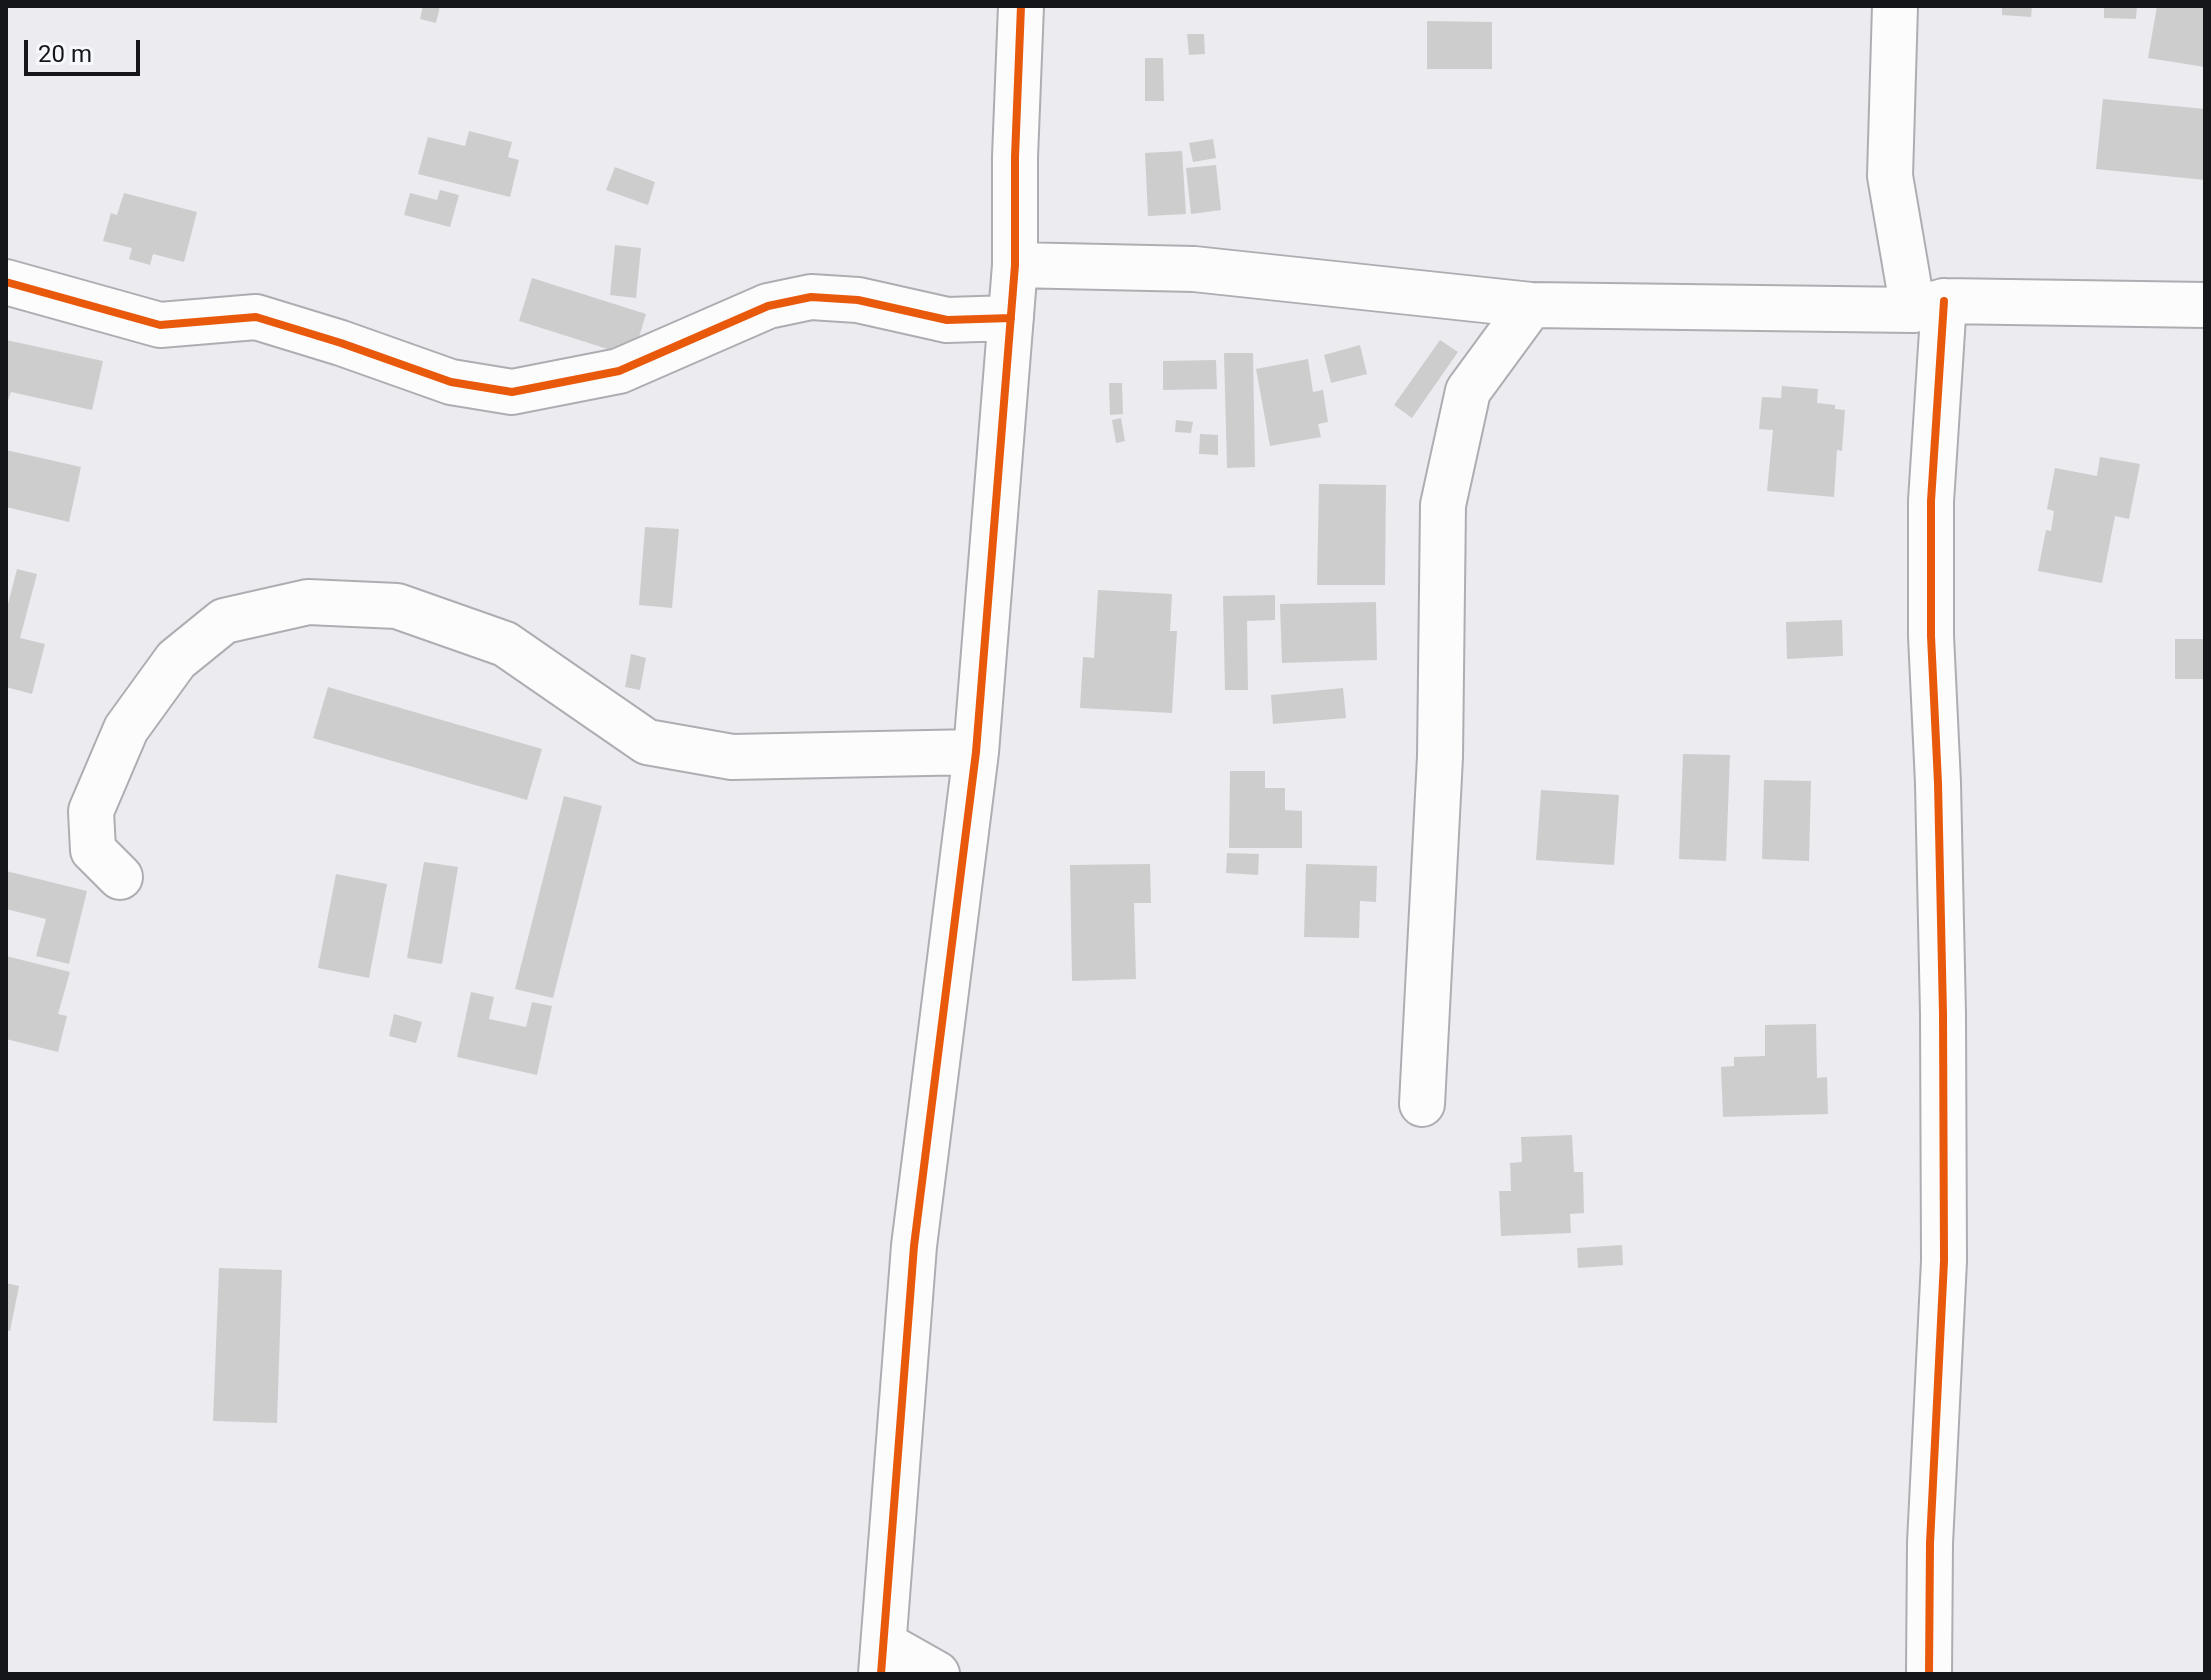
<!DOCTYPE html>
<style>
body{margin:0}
#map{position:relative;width:2211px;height:1680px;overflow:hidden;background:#ebebf0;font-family:Roboto,sans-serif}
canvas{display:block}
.frame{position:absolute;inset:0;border:8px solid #151619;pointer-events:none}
.scale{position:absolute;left:24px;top:40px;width:116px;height:36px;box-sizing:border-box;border:4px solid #151619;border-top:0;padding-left:10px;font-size:24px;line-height:28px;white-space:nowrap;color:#151619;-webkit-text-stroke:6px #f6f8fe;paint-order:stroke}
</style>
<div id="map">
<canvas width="2211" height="1680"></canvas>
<div class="frame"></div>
<div class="scale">20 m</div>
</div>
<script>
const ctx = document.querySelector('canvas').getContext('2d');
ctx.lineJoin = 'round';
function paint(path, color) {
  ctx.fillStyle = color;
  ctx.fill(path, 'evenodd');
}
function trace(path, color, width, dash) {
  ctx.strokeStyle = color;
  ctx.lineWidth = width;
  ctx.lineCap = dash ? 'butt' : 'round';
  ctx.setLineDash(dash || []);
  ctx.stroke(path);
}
paint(new Path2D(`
 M423 6H440L436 23 420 19Z
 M2002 6H2032L2031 17 2002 15Z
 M2104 6H2137L2136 19 2104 18Z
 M2157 6H2205V67L2148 58Z
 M1427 21 1492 22V69H1427Z
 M1187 34H1204L1205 54 1189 55Z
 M1145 58H1163L1164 101H1145Z
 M2103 99 2205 109V180L2096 169Z
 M469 131 512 142 508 157 519 160 510 197 418 174 428 137 465 146Z
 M1213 139 1216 158 1193 162 1189 143Z
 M1182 151 1186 214 1148 216 1145 153Z
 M1216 165 1221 210 1191 214 1186 168Z
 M615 167 655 182 648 205 606 190Z
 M440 190 459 195 450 227 404 215 410 193 437 200Z
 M124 193 197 212 184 262 153 254 150 265 129 259 132 248 103 241 111 213 117 215Z
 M615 245 641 248 636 298 610 295Z
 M532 278 646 314 633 357 519 321Z
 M6 340 103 361 92 410 11 392 6 407Z
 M1440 340 1458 352 1412 418 1394 405Z
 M1360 345 1367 374 1331 383 1324 355Z
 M1224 353H1253L1255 467 1227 468Z
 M1308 359 1313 392 1323 390 1328 422 1318 424 1321 437 1270 446 1256 369Z
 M1216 360 1217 389 1163 390V361Z
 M1109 383H1122L1123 414 1110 415Z
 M1782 386 1818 389 1817 403 1835 405V409L1845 410 1842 451 1837 450 1834 497 1767 491 1773 430 1759 429 1762 397 1781 398Z
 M1121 418 1125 441 1116 443 1112 420Z
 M1176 420 1193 422 1191 433 1175 432Z
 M1200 434 1218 435V455L1199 454Z
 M6 450 81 467 69 522 6 507Z
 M2100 457 2140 464 2129 519 2115 516 2102 583 2038 571 2046 530 2051 531 2054 511 2047 509 2055 468 2097 476Z
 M1319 484 1386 485 1385 585H1317Z
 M645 527 679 529 672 608 639 605Z
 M17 569 37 574 20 638 45 644 32 694 6 687V612Z
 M1098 590 1172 594 1170 631H1177L1172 713 1080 708 1083 657 1094 658Z
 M1275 595V620L1247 621 1248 690H1225L1223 596Z
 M1376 602 1377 660 1282 663 1280 604Z
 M1842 620 1843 656 1787 659 1786 622Z
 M2175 639H2205V679H2175Z
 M631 654 646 658 640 690 625 687Z
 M328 687 542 749 527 800 313 738Z
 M1343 688 1346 718 1273 724 1271 695Z
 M1683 754 1730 755 1726 861 1679 859Z
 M1230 771H1265V788H1285V810L1302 811V848H1229Z
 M1764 780 1811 781 1809 861 1762 859Z
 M1541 790 1619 795 1614 865 1536 860Z
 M564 796 602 806 553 998 515 989Z
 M1227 853 1259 854 1258 875 1226 873Z
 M424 862 458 867 442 964 407 958Z
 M1150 864 1151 903H1134L1136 979 1072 981 1070 865Z
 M1306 864 1377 866 1376 902 1360 901 1359 938 1304 937Z
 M6 871 87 891 69 964 36 956 46 919 6 909Z
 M336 874 387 884 369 978 318 968Z
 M6 956 70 972 58 1014 67 1016 58 1052 6 1039Z
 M471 992 494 997 489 1019 526 1027 532 1002 552 1006 537 1075 457 1057Z
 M394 1014 422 1022 416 1043 389 1036Z
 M1816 1024 1817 1078 1827 1077 1828 1114 1723 1117 1721 1067 1734 1066V1057L1765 1056V1025Z
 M1572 1135 1574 1172H1583L1584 1213 1570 1214 1571 1233 1501 1236 1499 1191H1511L1510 1163 1522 1162 1521 1137Z
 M1622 1245 1623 1265 1578 1268 1577 1248Z
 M219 1268 282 1270 277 1423 213 1421Z
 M6 1283 19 1286 10 1331 6 1330Z`), '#cecdce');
const minor = new Path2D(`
 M1895 6 1890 176 1913 310
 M1015 265 1194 269 1531 305 1913 310 1944 301 2205 305
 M6 282 160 325 256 317 341 343 451 382 512 392 619 371 768 306 811 297 858 300 947 320 1011 318
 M120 877 93 850 91 811 126 729 176 660 224 621 308 602 397 606 505 644 647 742 732 757 976 752
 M1422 1104 1440 757 1443 505 1468 391 1531 305
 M884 1644 937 1674
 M881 1674 914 1246 976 752 1015 265V157L1021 6
 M1929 1674 1930 1543 1944 1261 1943 1014 1938 783 1931 636V501L1944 301`);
trace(minor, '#adaeb2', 48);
trace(minor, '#fcfcfd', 44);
trace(new Path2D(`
 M6 282 160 325 256 317 341 343 451 382 512 392 619 371 768 306 811 297 858 300 947 320 1011 318
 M881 1674 914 1246 976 752 1015 265V157L1021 6
 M1929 1674 1930 1543 1944 1261 1943 1014 1938 783 1931 636V501L1944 301`), '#e8590c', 8);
</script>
